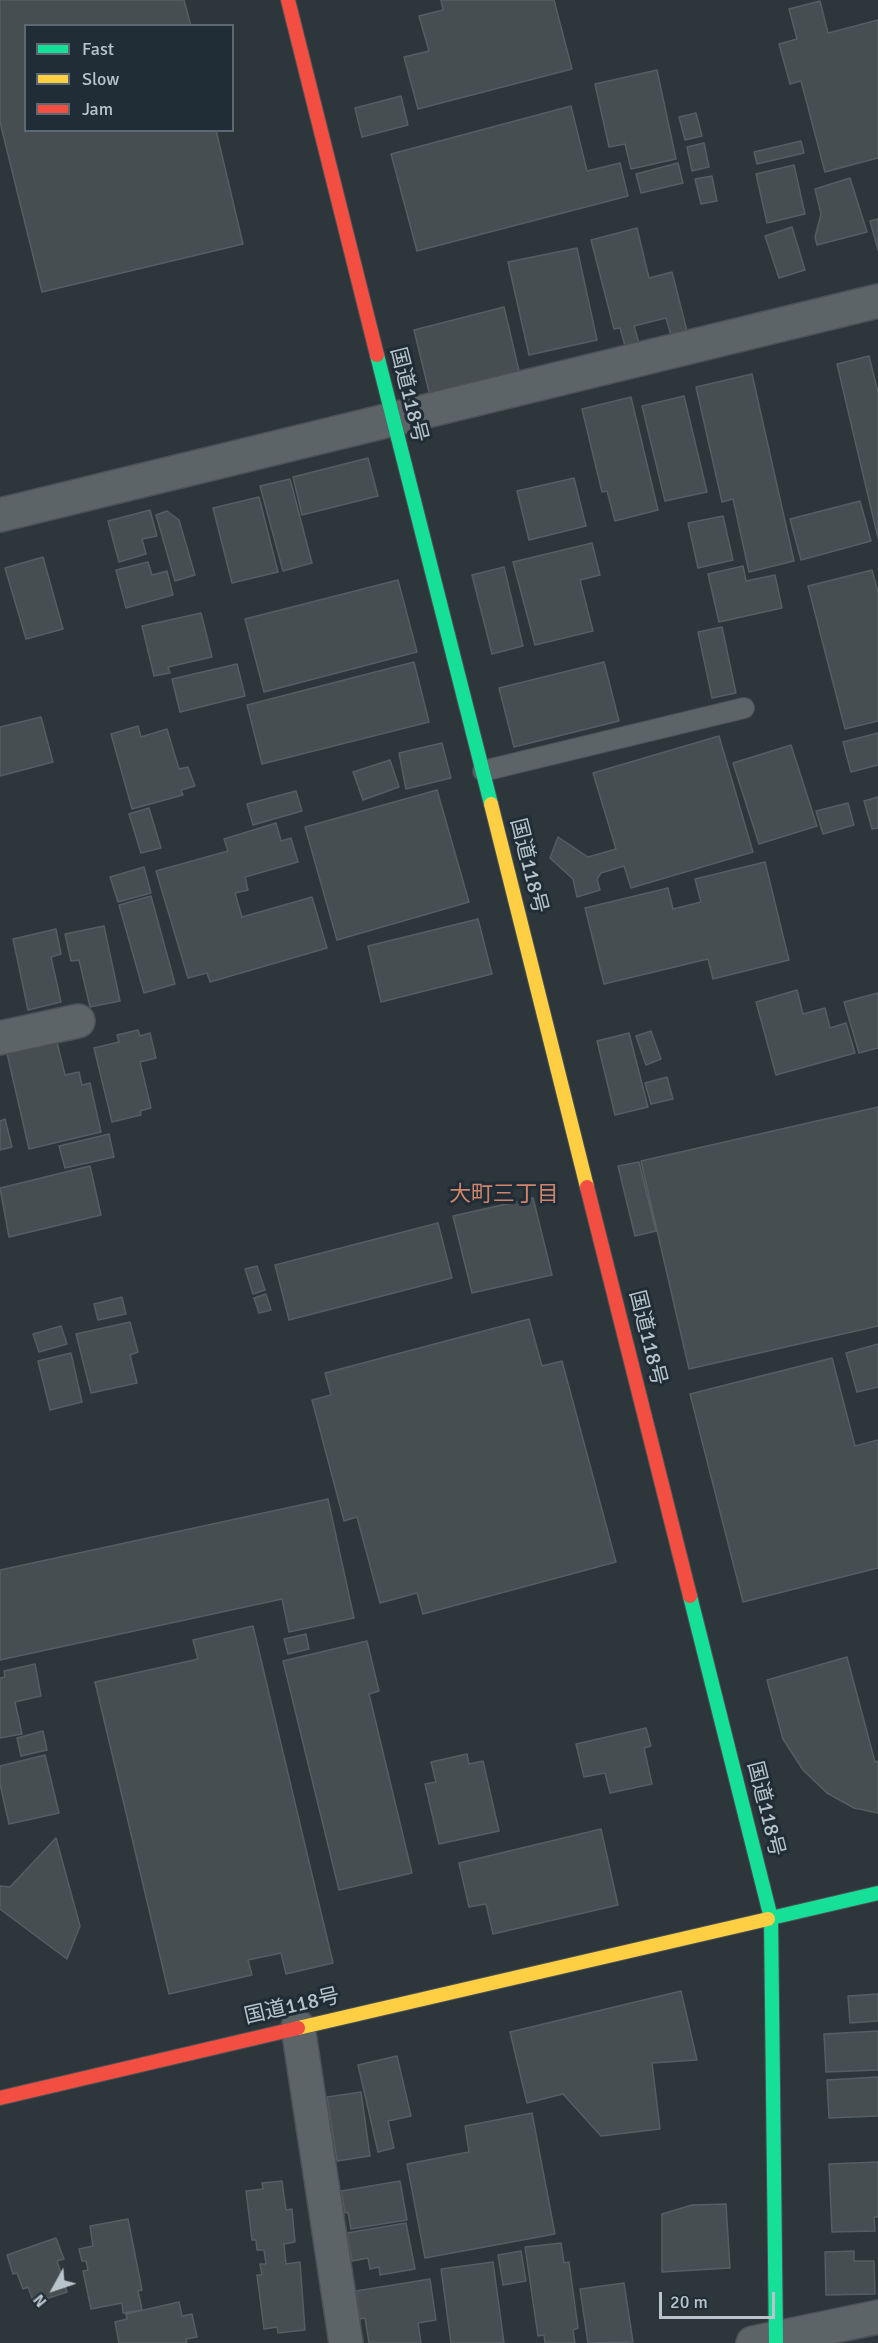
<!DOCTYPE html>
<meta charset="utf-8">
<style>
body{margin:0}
#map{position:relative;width:878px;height:2343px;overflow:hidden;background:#2d363a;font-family:Signika,sans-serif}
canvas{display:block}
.legend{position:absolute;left:24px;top:24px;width:210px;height:108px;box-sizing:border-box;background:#202d36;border:2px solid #5d6972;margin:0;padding:8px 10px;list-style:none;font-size:18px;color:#b8c3cb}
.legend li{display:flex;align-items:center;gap:12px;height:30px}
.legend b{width:30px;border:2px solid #5d6972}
.north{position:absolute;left:24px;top:2259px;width:60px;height:60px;-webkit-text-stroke:4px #202d36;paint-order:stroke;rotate:230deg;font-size:16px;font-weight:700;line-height:24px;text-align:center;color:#b8c3cb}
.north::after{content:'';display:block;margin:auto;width:21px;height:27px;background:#b8c3cb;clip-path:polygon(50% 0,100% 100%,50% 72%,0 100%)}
.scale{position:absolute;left:659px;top:2292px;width:116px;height:27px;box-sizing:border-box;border:3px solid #b8c3cb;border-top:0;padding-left:8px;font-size:18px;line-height:21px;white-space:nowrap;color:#b8c3cb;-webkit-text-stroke:4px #202d36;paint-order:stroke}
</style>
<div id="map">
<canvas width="878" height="2343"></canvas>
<ul class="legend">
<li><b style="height:8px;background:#16e098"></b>Fast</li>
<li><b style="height:8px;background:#ffcf43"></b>Slow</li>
<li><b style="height:8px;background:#f24e42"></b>Jam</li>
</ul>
<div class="north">N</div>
<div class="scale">20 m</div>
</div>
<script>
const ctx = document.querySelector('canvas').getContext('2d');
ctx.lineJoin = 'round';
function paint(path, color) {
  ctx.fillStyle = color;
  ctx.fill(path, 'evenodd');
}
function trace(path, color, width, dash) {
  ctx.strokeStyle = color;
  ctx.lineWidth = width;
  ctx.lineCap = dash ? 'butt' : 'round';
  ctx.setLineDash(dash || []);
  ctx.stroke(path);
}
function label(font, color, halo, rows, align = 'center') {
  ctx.font = font + ' Signika,"Noto Sans JP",sans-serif';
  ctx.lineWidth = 6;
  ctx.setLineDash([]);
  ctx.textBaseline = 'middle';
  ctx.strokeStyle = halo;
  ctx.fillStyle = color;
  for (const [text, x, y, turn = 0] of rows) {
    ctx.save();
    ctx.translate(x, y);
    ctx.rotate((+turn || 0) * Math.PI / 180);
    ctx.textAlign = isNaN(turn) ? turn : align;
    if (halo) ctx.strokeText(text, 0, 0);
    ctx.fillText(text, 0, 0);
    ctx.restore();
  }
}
const building = new Path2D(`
 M0 0H184L191 26H26V130H216L243 244 42 292 0 122Z
 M441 0H554L572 69 418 109 404 57 429 51 419 16 443 10Z
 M820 1 828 33 878 20V158L825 172 801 81 790 84 779 44 797 39 789 9Z
 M657 70 676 159 631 169 625 144 609 147 595 84Z
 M401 96 408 125 362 137 355 108Z
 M571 106 587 171 620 163 628 196 417 251 391 154Z
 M696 113 702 136 685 140 679 117Z
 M801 141 804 153 757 164 754 152Z
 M704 143 709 167 692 171 687 147Z
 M678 163 683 183 641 193 636 174Z
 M794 165 805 214 767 223 756 174Z
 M712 176 717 201 701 204 695 179Z
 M850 178 867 232 817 245 815 237 821 214 815 189Z
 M878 219V250L870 221Z
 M792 227 805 270 779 278 765 236Z
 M637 228 649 278 672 272 688 335 672 339 666 318 634 326 639 343 625 346 620 328 614 329 591 240Z
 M577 248 597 340 529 355 508 262Z
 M504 307 520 375 430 396 414 330Z
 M869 356 878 392V538L837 364Z
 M752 374 794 561 749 572 733 499 722 502 696 387Z
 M684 396 707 492 665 501 642 406Z
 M631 397 658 510 615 521 607 491 602 492 582 409Z
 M368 458 378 496 302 515 293 477Z
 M574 478 586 526 529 540 517 491Z
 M290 479 312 563 283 571 260 486Z
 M259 497 278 572 232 583 213 508Z
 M860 501 871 541 801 560 790 519Z
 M150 510 157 536 142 539 146 554 119 562 108 521Z
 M167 511 179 520 195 575 175 581 156 515Z
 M723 516 733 560 698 568 688 523Z
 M592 543 600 575 580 580 593 631 535 645 513 562Z
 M43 557 63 629 26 639 5 568Z
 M148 562 152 575 167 571 173 595 126 608 116 570Z
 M743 566 746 581 775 575 782 608 719 622 708 574Z
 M504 567 523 646 492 654 472 575Z
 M872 570 878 592V721L845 729 808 586Z
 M398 580 417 652 264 692 245 619Z
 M201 613 212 657 168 667 170 673 154 676 142 626Z
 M722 627 736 693 712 698 698 632Z
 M414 662 429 722 262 764 247 705Z
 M604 662 619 721 514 747 499 688Z
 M237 664 245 696 180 712 172 679Z
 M41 717 53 762 0 776V727Z
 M138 726 141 737 167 729 179 769 188 767 195 786 181 790 183 795 132 809 111 734Z
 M878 733V765L851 772 843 742Z
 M719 736 753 852 631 888 624 866 601 873 597 879 600 890 577 897 573 879 550 858 558 837 588 857 616 849 593 773Z
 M442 743 451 778 406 789 399 753Z
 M791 745 817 826 759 844 733 763Z
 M390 760 399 787 363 800 353 772Z
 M437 790 469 902 337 940 305 827Z
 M296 791 302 811 253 825 247 804Z
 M878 797V828L872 829 864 801Z
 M848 803 854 825 823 834 816 811Z
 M149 808 161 848 141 853 129 814Z
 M276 823 281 841 291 838 298 862 245 877 248 890 235 893 242 917 312 897 327 948 210 982 207 973 188 978 156 871 228 851 224 839Z
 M765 862 789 960 713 979 708 959 604 984 585 908 668 888 673 909 701 902 695 879Z
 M144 867 151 893 118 902 110 877Z
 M151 896 175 984 144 993 119 905Z
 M478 919 492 974 381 1002 368 946Z
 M104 926 120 1001 90 1007 79 960 71 961 65 934Z
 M56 929 61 954 51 957 61 1002 28 1010 13 939Z
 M797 990 803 1014 825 1008 830 1028 846 1023 855 1053 776 1075 756 1002Z
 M878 993V1048L859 1053 844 1002Z
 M138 1030 140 1036 150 1033 156 1058 140 1062 151 1108 140 1111 141 1115 112 1122 94 1048 119 1042 117 1035Z
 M651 1031 661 1059 646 1065 636 1036Z
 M629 1033 648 1107 615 1115 597 1041Z
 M56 1038 65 1075 79 1072 82 1085 90 1083 101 1132 29 1149 6 1049Z
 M667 1077 673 1099 651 1104 645 1083Z
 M878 1107V1326L689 1369 641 1161Z
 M5 1119 12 1147 0 1150V1121Z
 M109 1134 114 1157 65 1168 59 1146Z
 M639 1162 656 1231 635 1236 618 1166Z
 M90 1166 101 1215 9 1237 0 1188Z
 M533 1198 552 1275 472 1293 453 1216Z
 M438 1223 452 1278 289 1320 275 1265Z
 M257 1266 265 1290 253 1294 245 1269Z
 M266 1294 271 1310 259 1313 254 1298Z
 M122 1297 126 1314 98 1320 94 1304Z
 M529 1319 542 1366 562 1361 616 1562 423 1614 417 1593 380 1603 357 1517 344 1521 312 1400 331 1395 325 1373Z
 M130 1322 138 1352 130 1355 137 1383 91 1393 76 1334Z
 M61 1326 67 1344 39 1352 33 1334Z
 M878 1344V1387L857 1392 846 1353Z
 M71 1353 82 1402 50 1410 38 1361Z
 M832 1358 855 1446 878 1440V1568L743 1602 690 1394Z
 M328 1499 354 1618 289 1632 282 1599 0 1660V1570Z
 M253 1626 333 1963 286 1974 281 1953 248 1960 252 1975 169 1994 95 1682 198 1659 193 1640Z
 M306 1634 309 1649 288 1654 284 1639Z
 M367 1641 379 1691 369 1694 412 1873 339 1890 283 1661Z
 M847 1657 875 1762 878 1761V1813L854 1808 827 1793 803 1770 783 1739 767 1680Z
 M35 1664 41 1696 15 1702 22 1734 0 1738V1678L5 1677 4 1671Z
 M646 1728 651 1746 644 1748 652 1784 610 1793 605 1773 584 1777 576 1744Z
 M43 1731 47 1750 21 1756 17 1738Z
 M467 1754 469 1764 483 1761 499 1831 439 1844 425 1784 436 1782 431 1762Z
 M45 1755 59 1813 9 1824 0 1784V1766Z
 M601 1829 618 1905 493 1934 486 1904 469 1907 459 1863Z
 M56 1838 80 1926 67 1959 0 1909V1886L10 1887Z
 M681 1991 697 2060 652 2063 660 2129 601 2136 563 2094 527 2103 510 2032Z
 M878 1994V2021L850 2023 848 1996Z
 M878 2031V2070L826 2072 824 2034Z
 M397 2056 411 2116 388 2121 394 2148 378 2152 358 2065Z
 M878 2077V2116L829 2118 827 2080Z
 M361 2092 370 2156 337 2161 327 2097Z
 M532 2113 555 2234 425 2258 407 2164 469 2152 465 2126Z
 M878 2162V2217H874L875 2231 832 2232 829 2164Z
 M282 2181 286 2210 292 2209 295 2242 284 2244 286 2264 300 2262 305 2330 278 2333 277 2327 264 2329 257 2275H262L260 2264H266L264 2250H257L256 2240H252L246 2191 263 2189 262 2183Z
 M400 2181 407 2220 351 2229 348 2212 345 2213 341 2191Z
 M726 2204 730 2268 662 2272V2214L692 2205Z
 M128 2219 142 2290 138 2291 142 2310 123 2313 122 2303 91 2309 83 2271 88 2270 86 2261H82L79 2249 93 2246 90 2226Z
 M406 2223 415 2269 380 2275 379 2267 370 2269 368 2258 352 2261 347 2233Z
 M56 2238 64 2259 57 2261 67 2292 34 2303 28 2287 23 2289 17 2273 13 2274 7 2255Z
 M561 2243 564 2263 569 2262 578 2328 573 2330 575 2343H545L544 2335 538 2336 525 2247Z
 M521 2251 526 2281 503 2285 498 2255Z
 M854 2251V2261H874L875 2294 826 2295 825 2252Z
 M493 2262 504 2343H451L441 2269Z
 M430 2279 436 2320 418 2323 421 2343H369L365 2318 360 2319 356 2291Z
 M624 2283 633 2342 588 2343 580 2289Z
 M179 2302 182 2316 192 2314 197 2337 186 2339 187 2343H119L115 2322 127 2319 126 2314Z`);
paint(building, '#464e51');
trace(building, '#555e62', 1.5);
const lane = new Path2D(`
 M483 771 744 708`);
const street = new Path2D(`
 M0 515 878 301
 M0 1038 78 1021
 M298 2027 346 2343
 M753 2343 878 2317`);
const fast = new Path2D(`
 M377 355 491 804
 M690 1596 771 1918 768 1919
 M776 2343 771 1918 878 1893`);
const slow = new Path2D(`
 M491 804 587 1187
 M298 2028 768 1919`);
const jam = new Path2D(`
 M288 0 377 355
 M587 1187 690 1596
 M0 2098 298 2028`);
trace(lane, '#4b5155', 22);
trace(street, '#4b5155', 36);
trace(fast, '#4b5155', 16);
trace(slow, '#4b5155', 16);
trace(jam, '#4b5155', 16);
trace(lane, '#5d6468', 20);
trace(street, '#5d6468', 33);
trace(fast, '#16e098', 14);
trace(slow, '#ffcf43', 14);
trace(jam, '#f24e42', 14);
label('21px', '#b8c3cb', '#202d36', [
 ["国道118号",408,395,76],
 ["国道118号",528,866,76],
 ["国道118号",647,1338,76],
 ["国道118号",765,1809,76],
 ["国道118号",292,2007,-13]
]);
label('22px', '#d2836c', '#202d36', [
 ["大町三丁目",504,1195]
]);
</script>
